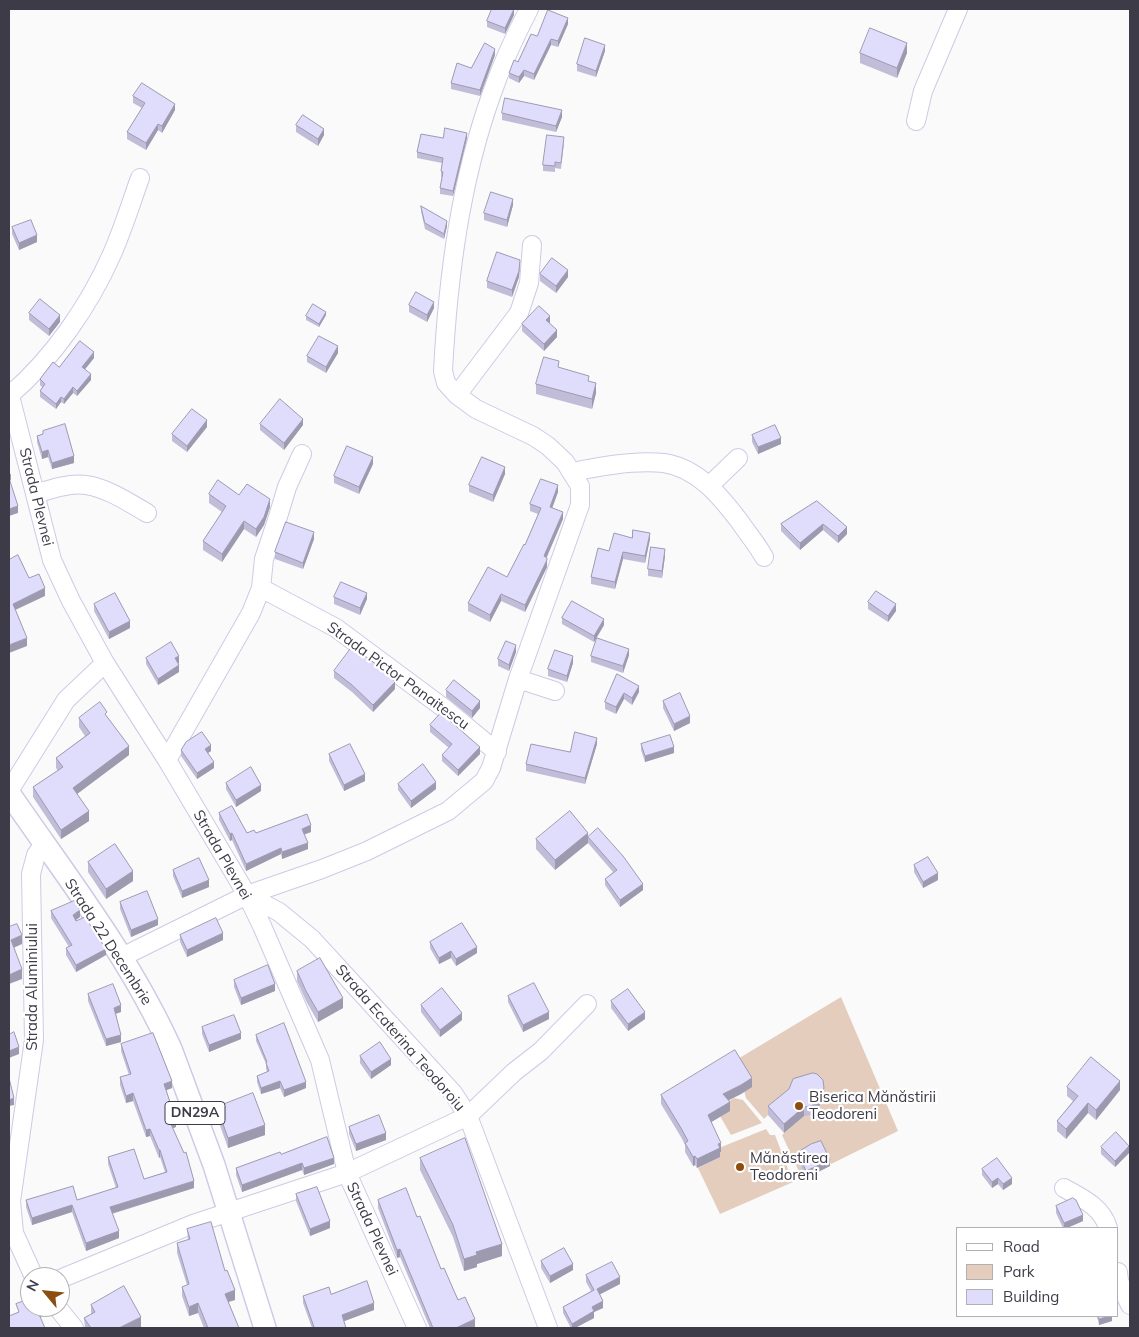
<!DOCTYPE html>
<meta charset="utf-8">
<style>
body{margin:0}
#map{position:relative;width:1139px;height:1337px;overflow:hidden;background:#fafafa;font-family:Mulish,sans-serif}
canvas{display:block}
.frame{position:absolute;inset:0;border:10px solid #3d3b47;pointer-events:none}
.legend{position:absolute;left:956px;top:1227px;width:162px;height:90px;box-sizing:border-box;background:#fff;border:1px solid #b1b1b5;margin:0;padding:6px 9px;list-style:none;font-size:15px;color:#3d3b47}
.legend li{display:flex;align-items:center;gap:10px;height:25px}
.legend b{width:25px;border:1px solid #b1b1b5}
.north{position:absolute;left:20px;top:1267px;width:50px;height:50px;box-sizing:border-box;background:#fff;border:1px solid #b1b1b5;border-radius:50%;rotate:298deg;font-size:14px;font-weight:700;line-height:20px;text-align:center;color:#3d3b47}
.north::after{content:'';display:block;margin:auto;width:18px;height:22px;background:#8b4e0e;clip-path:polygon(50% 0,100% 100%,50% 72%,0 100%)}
</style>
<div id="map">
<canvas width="1139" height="1337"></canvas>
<div class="frame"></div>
<ul class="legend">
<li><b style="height:6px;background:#fff"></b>Road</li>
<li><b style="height:14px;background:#e4cdbc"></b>Park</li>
<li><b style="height:14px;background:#e0dcfc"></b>Building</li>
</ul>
<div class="north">N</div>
</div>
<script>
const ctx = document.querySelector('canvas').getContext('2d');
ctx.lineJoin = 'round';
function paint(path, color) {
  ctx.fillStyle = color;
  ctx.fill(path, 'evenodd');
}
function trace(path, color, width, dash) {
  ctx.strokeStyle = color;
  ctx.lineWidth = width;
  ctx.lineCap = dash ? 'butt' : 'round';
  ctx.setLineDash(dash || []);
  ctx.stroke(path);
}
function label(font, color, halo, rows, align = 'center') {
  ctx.font = font + ' Mulish,sans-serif';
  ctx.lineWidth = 4.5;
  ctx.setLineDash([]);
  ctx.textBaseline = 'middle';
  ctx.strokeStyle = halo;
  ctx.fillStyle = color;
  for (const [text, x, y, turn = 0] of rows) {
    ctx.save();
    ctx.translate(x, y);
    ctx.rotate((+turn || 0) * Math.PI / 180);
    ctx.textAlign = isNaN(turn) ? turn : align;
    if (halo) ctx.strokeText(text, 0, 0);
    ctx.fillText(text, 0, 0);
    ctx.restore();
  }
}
paint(new Path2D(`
 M841 997 898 1131 831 1164 822 1147 806 1176 802 1178 782 1135 805 1115 815 1113 824 1096 768 1115 764 1119 746 1098 736 1060Z
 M734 1098 743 1100 762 1123 731 1135 720 1116 729 1111 724 1104Z
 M766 1129 770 1135H775L793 1182 720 1214 698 1168 719 1157 718 1153 719 1148Z`), '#e4cdbc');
const minor = new Path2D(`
 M916 121 923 91 958 9
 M9 392 52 560 71 601 105 663 167 760 247 895 262 926 320 1060 347 1173 417 1328
 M10 395C53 358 89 306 112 254 123 229 131 203 140 178
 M457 395 519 313 529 283 532 245
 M573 472C600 466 636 460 664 463 698 468 721 497 740 522 748 534 757 544 764 557
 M709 486 738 458
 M35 494C51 489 69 483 86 485 107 488 128 502 147 513
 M261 588 336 628 445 709 497 752
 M518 679 555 691
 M167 760 251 613 261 588 264 559 277 520 287 487 302 454
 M9 791 66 700 105 663
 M247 895 279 912 312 939 453 1093 468 1116 548 1328
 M122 957 247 895 322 869 367 851 448 811 484 781 491 768 518 679 580 505V486L565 462 548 446 533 436 476 409 457 395 446 383 443 371C448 277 460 182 492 93 502 64 515 36 529 9
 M1064 1188C1082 1198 1102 1207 1108 1228
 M1118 1272 1119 1281 1130 1305
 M34 1277 14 1233 11 1201 34 1040 31 874 36 855 44 844
 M60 1279 193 1224 347 1173 468 1116 514 1072 541 1051 587 1004
 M57 1307 74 1328`);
const major = new Path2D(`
 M9 793C66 876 129 956 171 1049L214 1165 265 1328`);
trace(minor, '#cecae6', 20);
trace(major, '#cecae6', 24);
trace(minor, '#fff', 18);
trace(major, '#fff', 21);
paint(new Path2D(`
 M514 9V15L505 34 487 27V21Z
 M568 24 558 47 551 45 534 80 524 76 519 83 509 78V73L537 36Z
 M605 51 596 77 577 71V64Z
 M860 53H907L897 78 860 63Z
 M495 55 480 96 451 89V83Z
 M133 96 175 110 162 133 158 130 146 150 127 139V132L142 108 133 103Z
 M502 113 562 117 556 132 502 120Z
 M296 125 324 135 318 146 296 132Z
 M443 138H467L453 196 440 194V188L442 177H441V171L442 163 417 158V152Z
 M564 143 561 169 555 168V172L543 171V165Z
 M513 205 507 227 484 220V213Z
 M421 206 447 226 444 239 425 229 421 211Z
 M12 227 37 242 19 250 12 234Z
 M520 267 519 277 512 297 487 288V281Z
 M540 274 568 277 556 293 540 281Z
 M409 305 434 308 427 322 409 312Z
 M29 313 60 322 49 336 29 320Z
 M326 315 319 327 306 320V316Z
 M550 322V323L557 337 544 351 522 331V324Z
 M338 353 326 373 307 362V356Z
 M94 358 85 369 91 380 77 396 73 393 64 404 61 402 56 409 40 397V391L42 387 40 385V379L59 367Z
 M559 368 589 381 596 393 592 409 536 394V384Z
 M260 424 303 425 284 450 260 430Z
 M207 427 187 452 172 441V434Z
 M43 431 74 463 52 469 48 457 42 459 37 442V436L43 435Z
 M752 435 781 444 758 454 752 442Z
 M373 464 359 494 334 483V476Z
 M505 474 493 502 469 492V485Z
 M558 492 552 508 563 519 547 557V567L525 612 501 601 490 622 468 611V603L507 577 525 545 538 514 530 511V504Z
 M209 494 239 495 270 507 264 525 256 537 244 529 222 562 203 550V541L222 512 209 503Z
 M817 501 847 534 838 543 823 530 800 550 781 531V524Z
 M314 539 303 569 275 559V552Z
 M650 539 645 563 623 559 615 589 591 584V577L609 551Z
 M665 556 662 578 648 576V569Z
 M334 597 367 599 360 615 334 604Z
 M868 602 896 611 888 622 868 609Z
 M94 604 130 628 109 639 94 611Z
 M562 618 604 625 594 642 562 624Z
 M516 652 509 671 498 666V659Z
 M629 655 623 673 591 662V656Z
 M146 658 179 663H178L179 672 158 685 146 664Z
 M573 663 567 682 548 676V669Z
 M334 671 395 689 373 712 352 692 334 678Z
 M617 674 639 692 632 705 624 699 616 714 605 709V702Z
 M446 690 480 708 472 718 446 697Z
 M663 701 690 723 674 731 663 708Z
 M107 717 129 755 77 794 89 821 61 839 33 797V787L58 771 56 768V758L85 736 79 727V718Z
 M430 725 480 754 458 776 442 761V755L449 748 430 732Z
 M597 744 585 784 526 771V764Z
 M641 744 674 753 645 762 641 750Z
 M181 750 211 751 208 753 214 768 197 779 181 756Z
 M329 754 365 781 344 791 329 761Z
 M226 783 261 791 236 807 226 789Z
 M398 784 436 789 411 808 398 790Z
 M219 813 247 833 311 832 304 835 308 849 282 859 281 854 246 871 232 840 230 841 219 820Z
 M588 837 643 890 620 907 605 885V879L613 872 588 843 555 870 536 849V839Z
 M88 862 133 881 106 899 88 872Z
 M914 865 938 880 923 888 914 872Z
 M173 870 209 887 182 898 173 876Z
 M120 902 158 925 131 937 120 909Z
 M51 911 80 917 76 920 106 955 76 972 66 955V948L69 947 51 918Z
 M180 935 223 940 187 957 180 942Z
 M430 942 477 953 456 966 451 958 439 964 430 948Z
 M297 971 343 1008 318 1022 306 1001 297 981Z
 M234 980 275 991 241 1005 234 987Z
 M88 994 121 1012 116 1014 121 1042 106 1046 88 1001Z
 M508 996 549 1019 523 1032 508 1002Z
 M611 1001 645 1019 628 1031 611 1008Z
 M421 1005 462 1020 440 1037 421 1012Z
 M202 1027 241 1039 209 1052 202 1034Z
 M256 1035 306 1088 284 1097 280 1088 261 1094 257 1082V1076L267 1072 266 1069V1064L256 1041Z
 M121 1044 172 1088 166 1090 176 1127 173 1128 194 1188 112 1214 119 1238 86 1251 72 1212 32 1225 26 1207V1200H77L116 1188 108 1164V1157L144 1179 165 1172 160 1157 159 1158 150 1136 146 1137 133 1101 126 1103 120 1085V1077L129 1075 121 1051Z
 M360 1056 391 1065 371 1079 360 1063Z
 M752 1087 741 1094 729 1100 730 1111 711 1122 721 1152H720V1157L697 1168 695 1165 693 1166 685 1152V1145L681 1137 661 1104V1095Z
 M1067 1087 1120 1090 1096 1120 1088 1113 1066 1139 1057 1131V1121L1073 1101 1067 1096Z
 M824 1096 817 1111 811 1115 804 1116 784 1133 768 1115V1106Z
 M217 1107 265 1135 228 1148 217 1117Z
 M349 1127 386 1140 356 1151 349 1134Z
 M1101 1147 1129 1153 1115 1167 1101 1154Z
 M798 1152 830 1166 806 1178 798 1159Z
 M281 1154 334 1164 304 1175 302 1170 242 1192 236 1175V1168Z
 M420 1158 502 1256 477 1264V1267L464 1271 453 1237 420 1170Z
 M982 1169 1012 1184 1003 1190 998 1184 992 1188 982 1175Z
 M296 1194 330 1228 310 1236 296 1201Z
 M378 1200 417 1217 441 1269 475 1328H430L400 1257 397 1258 378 1208Z
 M1056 1206 1083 1221 1067 1228H1063L1056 1213Z
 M187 1229 225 1271 235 1300 228 1302 239 1328H204L198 1313 189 1316 182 1296V1287L187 1285 177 1253V1243L188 1240Z
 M541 1261 573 1270 550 1283 541 1268Z
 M586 1275 620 1284 599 1294 603 1308 594 1312V1318L575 1328H571L563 1313V1307L591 1291 586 1282Z
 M331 1294 374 1310 344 1321 312 1328 303 1303V1296Z
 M91 1305 141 1327 139 1328H85L84 1318 91 1314Z
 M1097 1316H1112V1321L1099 1325Z`), '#c1bdd9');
paint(new Path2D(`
 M514 9V15L505 34V28Z
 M568 18V24L558 47V41Z
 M551 39V45L534 80V74Z
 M907 43V53L897 78V68Z
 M605 45V51L596 77V71Z
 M495 49V55L480 96V90Z
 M524 70V76L519 83V77Z
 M175 104V110L162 133V126Z
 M562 110V117L556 132V126Z
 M158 124V130L146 150V143Z
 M324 129V135L318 146V139Z
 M467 133V138L453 196V191Z
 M513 199V205L507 227V220Z
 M447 221V226L444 239V234Z
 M37 235V242L19 250V243Z
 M520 260 519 277 512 297V290Z
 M568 270V277L556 293V286Z
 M434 302V308L427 322V315Z
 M326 312V315L319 327V324Z
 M60 315V322L49 336V329Z
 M550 316V322L546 327V320Z
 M557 330V337L544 351V344Z
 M338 346V353L326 373V367Z
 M94 352V358L82 373V367Z
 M91 374V380L77 396V391Z
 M596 383V393L592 409V399Z
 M73 387V393L64 404V399Z
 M61 397V402L56 409V404Z
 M303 419V425L284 450V443Z
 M207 420V427L187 452V446Z
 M781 438V444L758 454V447Z
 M48 450V457L42 459V452Z
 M74 456V463L52 469V463Z
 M373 457V464L359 494V487Z
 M505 467V474L493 502V495Z
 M9 474H11V480L9 481Z
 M558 485V492L550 514V507Z
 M270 499V507L264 525 256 537V529Z
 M18 506V513L9 516V509Z
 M563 512V519L544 563V556Z
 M244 521V529L222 562V554Z
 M823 524V530L800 550V543Z
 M847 527V534L838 543V536Z
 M314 532V539L303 569V563Z
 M650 533V539L645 563V556Z
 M665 549V556L662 578V571Z
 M623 552V559L615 589V582Z
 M547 558V567L525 612V605Z
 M45 588V596L13 611V604Z
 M367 593V599L360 615V608Z
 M501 594V601L490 622V615Z
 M896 604V611L888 622V616Z
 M604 619V625L594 642V636Z
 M130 621V628L109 639V632Z
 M27 638V646L9 653V645Z
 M516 645V652L509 671V665Z
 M629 649V655L623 673V666Z
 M179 656V663L175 665V658Z
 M573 656V663L567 682V676Z
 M179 665V672L158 685V679Z
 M395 682V689L373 712V705Z
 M639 686V692L632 705V698Z
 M624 693V699L616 714V707Z
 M480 701V708L472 718V711Z
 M690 716V723L674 731V724Z
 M597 738V744L585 784V778Z
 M211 745V751L205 755V749Z
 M129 746V755L73 797V788Z
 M480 747V754L458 776V770Z
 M674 747V753L645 762V756Z
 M214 762V768L197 779V773Z
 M365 774V781L344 791V785Z
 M436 782V789L411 808V801Z
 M261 785V791L236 807V800Z
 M89 811V821L61 839V830Z
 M311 825V832L302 835V829Z
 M232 833V840L230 841V834Z
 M588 833V843L555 870V860Z
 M308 843V849L282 859V852Z
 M281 848V854L246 871V864Z
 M133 871V881L106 899V889Z
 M938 873V880L923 888V882Z
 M209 880V887L182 898V891Z
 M643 884V890L620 907V900Z
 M80 910V917L73 922V915Z
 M158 919V925L131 937V930Z
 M223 933V940L187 957V950Z
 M22 935V944L11 949V940Z
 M477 947V953L456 966V959Z
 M106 949V955L76 972V965Z
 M451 951V958L439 964V958Z
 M22 969V979L9 984V975Z
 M275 984V991L241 1005V998Z
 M343 998V1008L318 1022V1012Z
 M121 1005V1012L114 1014V1008Z
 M549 1012V1019L523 1032V1025Z
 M645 1012V1019L628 1031V1024Z
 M462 1013V1020L440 1037V1030Z
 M241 1033V1039L209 1052V1045Z
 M121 1035V1042L106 1046V1039Z
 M19 1047V1054L9 1058V1051Z
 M391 1059V1065L371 1079V1072Z
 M752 1078V1087L741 1094 723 1103V1094Z
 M172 1081V1088L164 1091V1084Z
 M280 1081V1088L261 1094V1088Z
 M1120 1081V1090L1096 1120V1110Z
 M306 1082V1088L284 1097V1090Z
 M824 1088V1096L817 1111 811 1115V1106Z
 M133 1093V1101L126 1103V1096Z
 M14 1098V1105L9 1106V1100Z
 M730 1102V1111L708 1124V1115Z
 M1088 1103V1113L1066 1139V1129Z
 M804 1107V1116L784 1133V1124Z
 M176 1120V1127L170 1129V1122Z
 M265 1125V1135L228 1148V1138Z
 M150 1129V1136L146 1137V1130Z
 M386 1133V1140L356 1151V1144Z
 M721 1143V1152H720V1157L697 1168V1159Z
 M1129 1146V1153L1115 1167V1161Z
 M159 1150H160V1157L159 1158Z
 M695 1156V1165L693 1166V1157Z
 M334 1158V1164L304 1175V1168Z
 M830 1160V1166L806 1178V1171Z
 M302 1163V1170L242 1192V1185Z
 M998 1178V1184L992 1188V1182Z
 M1012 1178V1184L1003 1190V1184Z
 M194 1181V1188L110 1214V1207Z
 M72 1205V1212L32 1225V1218Z
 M1083 1215V1221L1067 1228H1064V1223Z
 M330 1221V1228L310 1236V1229Z
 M119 1231V1238L86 1251V1243Z
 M502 1244V1256L477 1264V1267L464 1271V1259L476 1252Z
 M400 1249V1257L397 1258V1250Z
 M573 1264V1270L550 1283V1276Z
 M620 1277V1284L597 1296V1289Z
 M235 1290V1300L225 1303V1294Z
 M603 1301V1308L594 1312V1318L575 1328H572V1324L592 1307Z
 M198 1303V1313L189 1316V1307Z
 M374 1303V1310L342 1322V1315Z
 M42 1311V1317L38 1318V1312Z
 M1111 1316H1112V1321L1099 1325V1319Z
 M141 1317V1327L139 1328H119Z
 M475 1319V1328H456Z`), '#9d9ab0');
const building = new Path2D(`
 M492 9H514L505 28 487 21Z
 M548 10 568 18 558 41 551 39 534 74 524 70 519 77 509 73 514 60 518 62 531 34 537 36Z
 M870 28 907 43 897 68 860 53Z
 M585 38 605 45 596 71 577 64Z
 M485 43 495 49 480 90 451 83 457 63 471 68Z
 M142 83 175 104 162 126 158 124 146 143 127 132 145 103 133 96Z
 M505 98 562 110 556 126 502 113Z
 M303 115 324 129 318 139 296 125Z
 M445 128 467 133 453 191 440 188 443 172 441 171 443 158 417 152 421 134 443 138Z
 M547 135 564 137 561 163 555 162V166L543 165Z
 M491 192 513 199 507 220 484 213Z
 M421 206 447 221 444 234 425 223Z
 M31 220 37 235 19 243 12 227Z
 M497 252 520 260 519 271 512 290 487 281Z
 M552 258 568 270 556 286 540 274Z
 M416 292 434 302 427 315 409 305Z
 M40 299 60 315 49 329 29 313Z
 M313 304 326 312 319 324 306 316Z
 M539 306 550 316 546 320 557 330 544 344 522 324Z
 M319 336 338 346 326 367 307 356Z
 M80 341 94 352 82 367 91 374 77 391 73 387 64 399 61 397 56 404 40 391 45 384 40 379 53 362 59 367Z
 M544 357 559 361 558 367 589 376 588 381 596 383 592 399 536 384Z
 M280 399 303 419 284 443 260 424Z
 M192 409 207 420 187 446 172 434Z
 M65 424 74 456 52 463 48 450 42 452 37 436 43 434V431Z
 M775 425 781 438 758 447 752 435Z
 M347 446 373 457 359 487 334 476Z
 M482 457 505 467 493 495 469 485Z
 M9 478 18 506 9 509Z
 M541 479 558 485 550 507 563 512 544 556 547 558V560L525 605 501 594 490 615 468 603 488 567 507 577 524 544 525 545 541 508 530 504Z
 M218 480 239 495 247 484 270 499 264 517 256 529 244 521 222 554 203 541 226 506 209 494Z
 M817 501 847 527 838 536 823 524 800 543 781 524Z
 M286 522 314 532 303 563 275 552Z
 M633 530 650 533 645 556 623 552 615 582 591 577 598 548 609 551 614 533 632 538Z
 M651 547 665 549 662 571 648 569Z
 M18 555 29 578 39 574 45 588 13 604 27 638 9 645V560Z
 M341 582 367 593 360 608 334 597Z
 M876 591 896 604 888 616 868 602Z
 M115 593 130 621 109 632 94 604Z
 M572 601 604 619 594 636 562 618Z
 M597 638 629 649 623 666 591 656Z
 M506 641 516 645 509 665 498 659Z
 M171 642 179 656 175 658 179 665 158 679 146 658Z
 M352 647 383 669 395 682 373 705 352 685 334 671Z
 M555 650 573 656 567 676 548 669Z
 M617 674 639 686 632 698 624 693 616 707 605 702Z
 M454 680 480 701 472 711 446 690Z
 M680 693 690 716 674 724 663 701Z
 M100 702 107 712 105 714 129 746 73 788 89 811 61 830 33 787 63 767 56 758 90 733 79 718Z
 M441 713 480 747 458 770 442 755 452 744 430 725Z
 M202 732 211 745 205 749 214 762 197 773 181 750 186 742Z
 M575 732 597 738 585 778 526 764 531 744 570 752Z
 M670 735 674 747 645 756 641 744Z
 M350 744 365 774 344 785 329 754Z
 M423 764 436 782 411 801 398 784Z
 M251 767 261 785 236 800 226 783Z
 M232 806 247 833 254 830 256 833 307 814 311 825 302 829 308 843 282 852 281 848 246 864 232 833 230 834 219 813Z
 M570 811 588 833 555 860 536 839Z
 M598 828 623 856 643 884 620 900 605 879 617 870 588 837Z
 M115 844 133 871 106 889 88 862Z
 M928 857 938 873 923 882 914 865Z
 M199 858 209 880 182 891 173 870Z
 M147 891 158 919 131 930 120 902Z
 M74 901 80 910 73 915 76 921 85 917 106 949 76 965 66 948 72 945 51 911Z
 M216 918 223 933 187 950 180 935Z
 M462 923 477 947 456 959 451 951 439 958 430 942Z
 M17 924 22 935 11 940 22 969 9 975V927Z
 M320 958 343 998 318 1012 306 991 297 971Z
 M268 965 275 984 241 998 234 980Z
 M534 983 549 1012 523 1025 508 996Z
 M113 984 121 1005 114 1008 121 1035 106 1039 88 994Z
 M442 988 462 1013 440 1030 421 1005Z
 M628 989 645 1012 628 1024 611 1001Z
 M234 1015 241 1033 209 1045 202 1027Z
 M284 1023 306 1082 284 1090 280 1081 261 1088 257 1076 269 1071 266 1063 267 1062 256 1035Z
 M14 1032 19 1047 9 1051V1035Z
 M153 1033 172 1081 164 1084 176 1120 170 1122 184 1153 186 1152 194 1181 110 1207 119 1231 86 1243 72 1205 32 1218 26 1200 73 1186 77 1200 118 1187 108 1157 134 1149 144 1179 167 1172 160 1150H159L150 1129 146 1130 133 1093 126 1096 120 1077 131 1074 121 1044Z
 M380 1042 391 1059 371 1072 360 1056Z
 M735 1050 752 1078 741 1085 723 1094 730 1102 708 1115 721 1143 718 1144 720 1148 697 1159 695 1156 693 1157 685 1143 688 1141 681 1128 661 1095Z
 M1091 1057 1120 1081 1096 1110 1088 1103 1066 1129 1057 1121 1078 1096 1067 1087Z
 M813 1073 817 1074 823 1080 824 1088 817 1102 811 1106 804 1107 784 1124 768 1106 789 1089 793 1079Z
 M9 1078 14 1098 9 1100Z
 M253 1093 265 1125 228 1138 217 1107Z
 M379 1115 386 1133 356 1144 349 1127Z
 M1116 1132 1129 1146 1115 1161 1101 1147Z
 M327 1137 334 1158 304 1168 302 1163 242 1185 236 1168 280 1152 281 1154Z
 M465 1138 502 1244 476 1252 477 1255 464 1259 453 1225 420 1158Z
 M821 1141 830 1160 806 1171 798 1152 811 1144Z
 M997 1158 1012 1178 1003 1184 998 1178 992 1182 982 1169Z
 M317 1187 330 1221 310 1229 296 1194Z
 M406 1188 417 1217 420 1216 441 1269 444 1268 458 1300 465 1297 475 1319 456 1328H433L400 1249 397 1250 378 1200Z
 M1073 1198 1076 1200 1083 1215 1064 1223 1056 1206Z
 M211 1222 225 1271 227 1270 235 1290 225 1294 239 1328H208L198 1303 189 1307 182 1287 189 1284 177 1243 190 1239 187 1229Z
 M564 1248 573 1264 550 1276 541 1261Z
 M612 1262 620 1277 597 1289 603 1301 592 1307 594 1311 572 1324 563 1307 594 1290 586 1275Z
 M367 1281 374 1303 342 1315 346 1328H311L314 1327 303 1296 329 1287 331 1294Z
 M124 1286 141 1317 119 1328H91L84 1318 95 1312 91 1305Z
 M30 1299V1307H40L42 1311 38 1312 45 1328H9V1316L19 1312 16 1304Z
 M1098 1316H1111L1099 1319Z`);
paint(building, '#e0dcfc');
trace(building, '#9d9ab0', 1);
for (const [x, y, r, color] of [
 [799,1106,5,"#8b4e0e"],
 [740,1167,5,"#8b4e0e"]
]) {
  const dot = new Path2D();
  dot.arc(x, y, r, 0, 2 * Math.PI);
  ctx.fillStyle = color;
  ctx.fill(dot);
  trace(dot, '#fff', 2);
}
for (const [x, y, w] of [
 [195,1113,60]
]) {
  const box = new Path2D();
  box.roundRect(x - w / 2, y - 11.5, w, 23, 4);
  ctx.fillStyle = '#fff';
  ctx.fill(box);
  trace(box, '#3d3b47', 1);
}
label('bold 14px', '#3d3b47', null, [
 ["DN29A",195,1113]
]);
label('15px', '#3d3b47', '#fff', [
 ["Strada Plevnei",36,497,76],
 ["Strada Pictor Panaitescu",398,676,36],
 ["Strada Plevnei",222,855,60],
 ["Strada 22 Decembrie",108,942,57],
 ["Strada Aluminiului",32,987,-90],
 ["Strada Ecaterina Teodoroiu",400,1038,49],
 ["Strada Plevnei",372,1229,65]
]);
label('15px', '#3d3b47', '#fff', [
 ["Biserica Mănăstirii",809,1097],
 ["Teodoreni",809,1114],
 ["Mănăstirea",750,1158],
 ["Teodoreni",750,1175]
], 'left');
</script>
